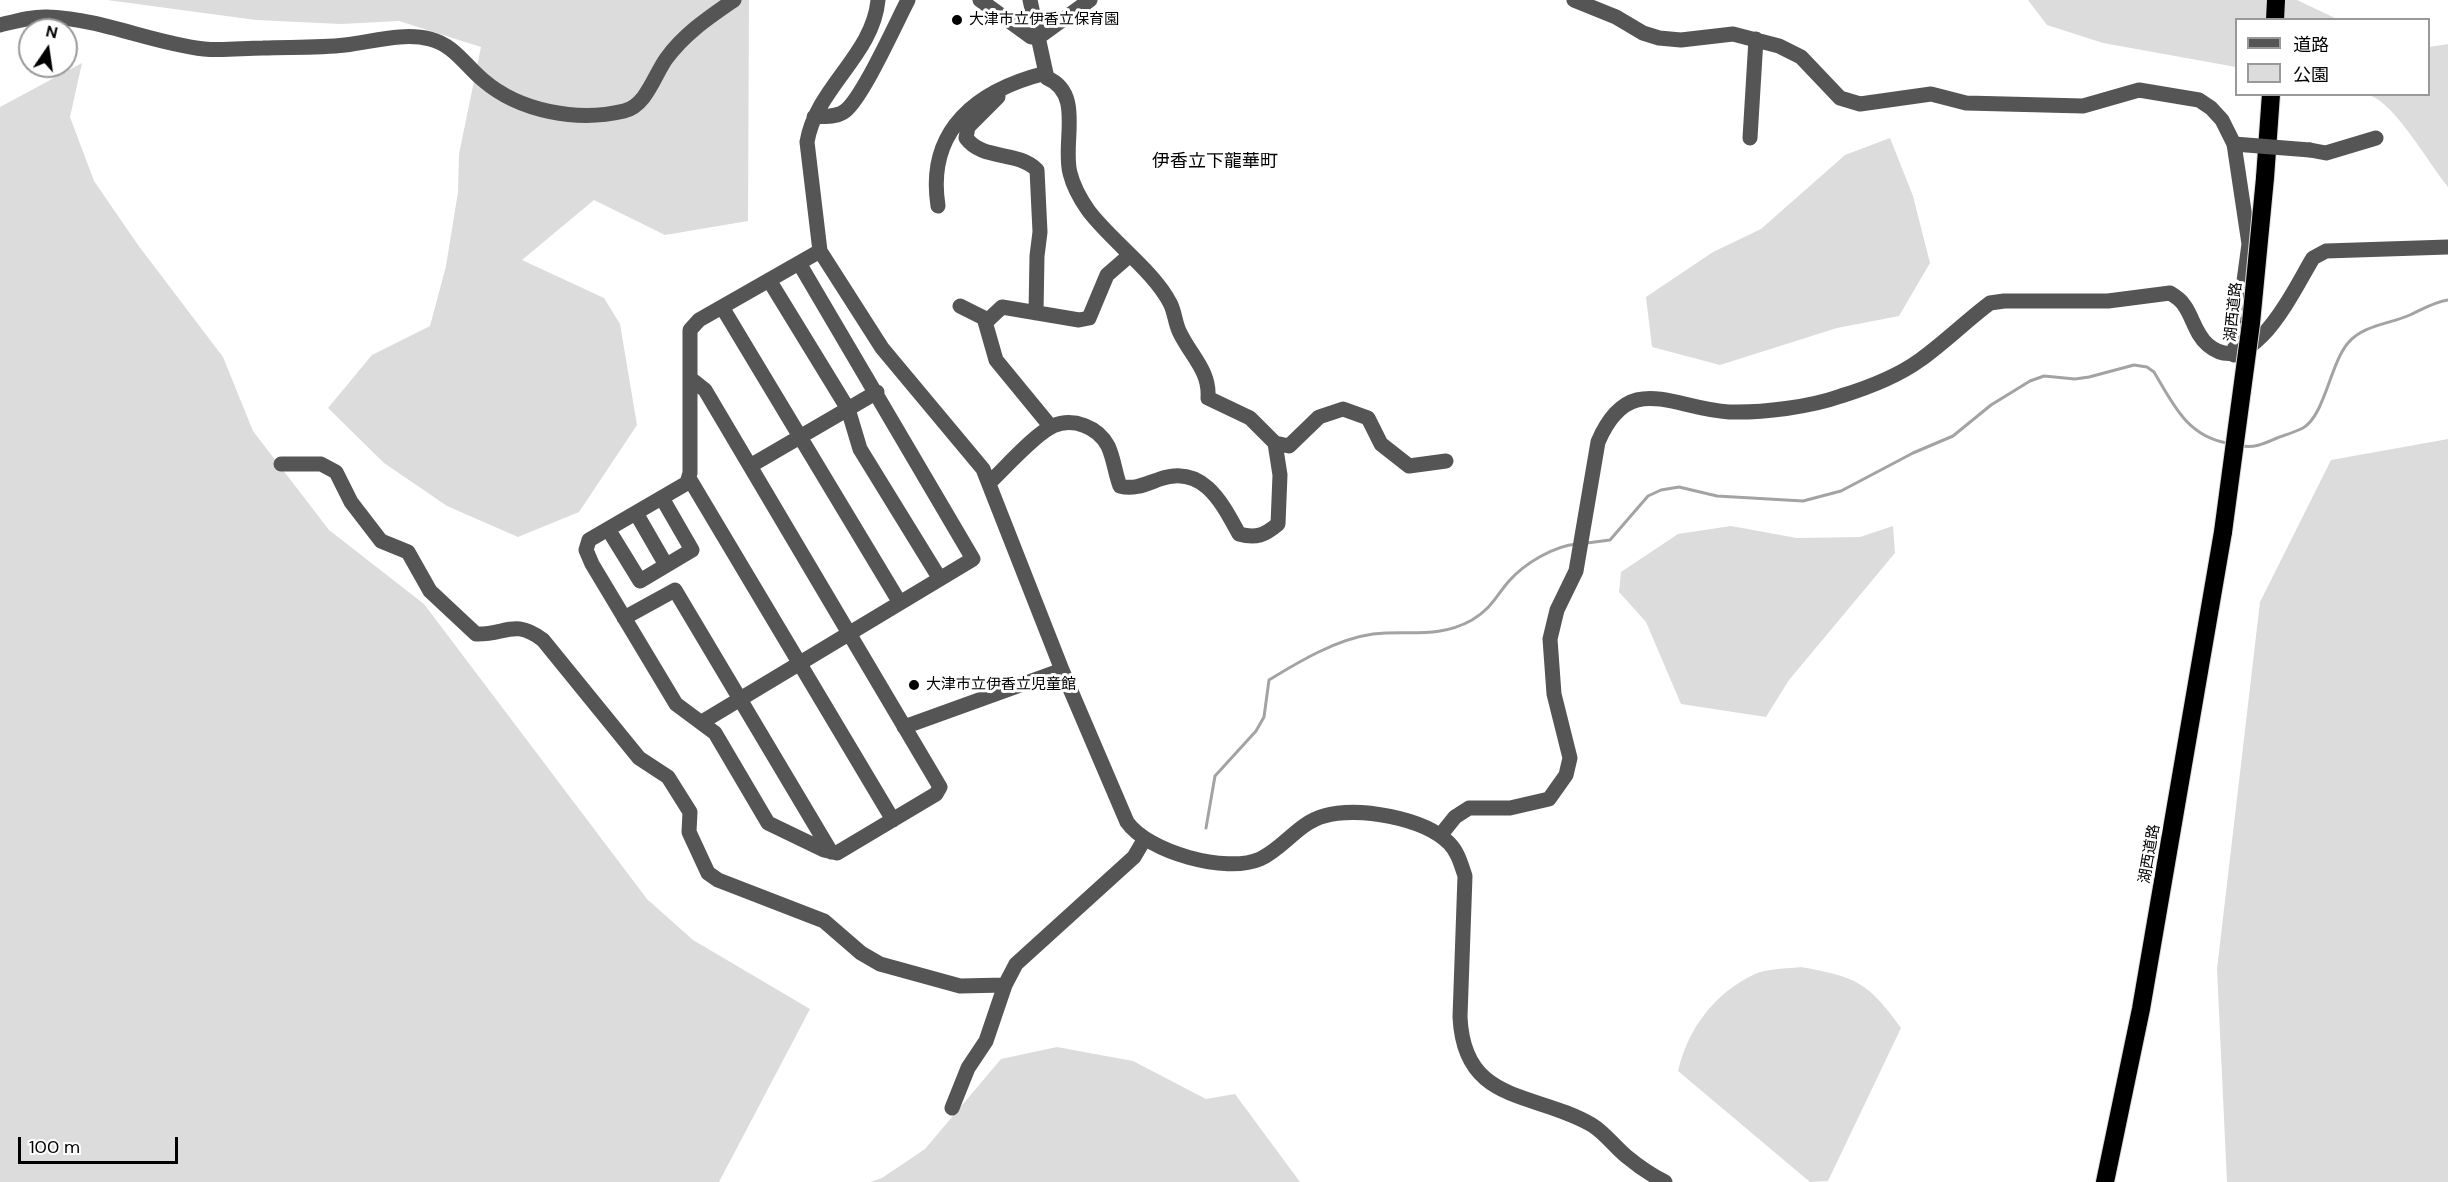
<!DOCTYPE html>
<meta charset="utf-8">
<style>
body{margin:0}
#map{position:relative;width:2448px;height:1182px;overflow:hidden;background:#fff;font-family:"DM Sans","Noto Sans JP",sans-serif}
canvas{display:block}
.legend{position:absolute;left:2235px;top:18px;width:195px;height:78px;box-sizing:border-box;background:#fff;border:2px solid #999;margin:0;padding:8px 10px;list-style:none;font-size:18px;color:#000}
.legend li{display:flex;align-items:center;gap:12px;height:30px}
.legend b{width:30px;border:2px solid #999}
.north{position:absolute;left:18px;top:18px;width:60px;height:60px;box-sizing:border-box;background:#fff;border:2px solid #999;border-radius:50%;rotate:13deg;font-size:16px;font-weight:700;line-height:24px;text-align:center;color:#000}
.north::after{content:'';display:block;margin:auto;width:21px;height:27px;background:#000;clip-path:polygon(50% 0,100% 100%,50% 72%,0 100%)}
.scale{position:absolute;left:18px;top:1137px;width:160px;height:27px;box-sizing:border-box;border:3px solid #000;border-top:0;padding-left:8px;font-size:18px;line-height:21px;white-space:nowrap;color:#000;-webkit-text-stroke:4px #fff;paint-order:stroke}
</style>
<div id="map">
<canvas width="2448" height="1182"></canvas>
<ul class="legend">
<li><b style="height:8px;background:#555"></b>道路</li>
<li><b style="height:16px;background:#dcdcdc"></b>公園</li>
</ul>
<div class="north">N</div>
<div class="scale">100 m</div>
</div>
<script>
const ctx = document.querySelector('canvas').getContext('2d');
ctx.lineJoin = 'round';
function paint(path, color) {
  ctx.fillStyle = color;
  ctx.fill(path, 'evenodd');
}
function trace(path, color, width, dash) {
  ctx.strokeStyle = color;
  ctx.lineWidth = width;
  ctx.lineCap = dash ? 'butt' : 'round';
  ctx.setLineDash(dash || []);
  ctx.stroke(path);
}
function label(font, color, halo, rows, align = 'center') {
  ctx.font = font + ' "DM Sans","Noto Sans JP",sans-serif';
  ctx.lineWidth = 6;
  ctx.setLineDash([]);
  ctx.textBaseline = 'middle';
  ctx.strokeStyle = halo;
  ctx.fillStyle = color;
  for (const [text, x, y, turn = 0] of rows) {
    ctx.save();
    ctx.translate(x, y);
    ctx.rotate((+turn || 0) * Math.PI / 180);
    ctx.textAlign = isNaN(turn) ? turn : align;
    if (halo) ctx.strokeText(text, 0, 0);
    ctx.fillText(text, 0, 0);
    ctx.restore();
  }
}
paint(new Path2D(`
 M107 0H749L748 221 665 235 594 200 522 260 604 298 620 324 637 425 579 512 518 537 447 506 384 463 328 408 372 355 430 326 446 266 458 192 459 154 481 47 399 21 341 24 256 20Z
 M2028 0H2297L2337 19 2236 20V67L2103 43 2047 25Z
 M2448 44V187C2428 163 2396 104 2369 95L2428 94 2429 47Z
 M82 63 70 117 94 181 138 245 223 357 253 431 329 530 424 604 647 899 693 940 810 1009 719 1182H0V107Z
 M1890 138 1913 196 1930 263 1899 316 1837 328 1720 365 1652 347 1646 297 1713 252 1761 229 1845 155Z
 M2448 439V1182H2227L2217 969 2260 602 2331 460Z
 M1731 526 1797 538 1860 537 1893 526 1895 553 1789 680 1766 717 1681 704 1646 622 1619 592 1621 572 1678 534Z
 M1801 967C1856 977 1868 982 1901 1028L1828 1181 1810 1182 1678 1071C1688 1029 1714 993 1755 974 1768 968 1787 969 1801 967Z
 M1057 1047 1133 1061 1206 1099 1235 1094 1300 1182H870L882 1178 925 1149 1001 1059Z`), '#dcdcdc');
trace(new Path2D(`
 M2242 446C2256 448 2265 443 2277 438 2285 435 2295 432 2303 428 2325 415 2330 364 2348 343 2363 325 2390 324 2410 315 2423 309 2434 302 2448 300
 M1587 543 1610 540 1648 496 1661 490 1679 487 1717 496 1803 501 1841 491 1913 453 1953 436 1991 405 2030 381 2044 376 2075 379 2089 377 2134 365 2147 367 2154 372C2173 404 2187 436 2227 443
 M1206 828 1215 776 1256 731 1264 717 1269 680C1300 661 1337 639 1373 634 1409 630 1438 639 1472 620 1492 608 1496 596 1509 581 1525 563 1554 546 1577 544`), '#a3a3a3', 3);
const highway = new Path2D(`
 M2275 20 2276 0
 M2265 178 2271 94
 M2105 1182 2141 1009 2223 532`);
trace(highway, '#dbdbdb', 20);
trace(new Path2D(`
 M878 0C873 55 816 88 807 142L820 251 882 348 983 469 1062 670 1127 822C1148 852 1226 874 1260 859 1284 848 1298 823 1324 816 1358 806 1424 818 1449 843 1458 852 1461 864 1465 876L1460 1017C1464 1105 1534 1091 1592 1125 1605 1133 1614 1146 1626 1156 1638 1166 1651 1175 1665 1182
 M980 0 1031 37H1039L1090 0
 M1030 0 1047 78C1084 93 1062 143 1070 173 1073 185 1081 200 1088 210 1110 240 1154 271 1170 303 1175 312 1175 324 1180 333 1191 356 1210 371 1208 398L1250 418 1275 443 1289 446 1319 417 1343 409 1368 418 1381 444 1409 466 1446 461
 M1574 0 1616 17 1643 33 1659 38 1681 40 1733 34 1779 46 1801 57 1840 98 1860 104 1931 94 1966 103 2083 106 2139 90 2199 100 2211 108 2222 120 2234 144 2249 244 2234 355
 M0 25C16 21 33 16 49 17 102 19 152 43 204 49 223 51 244 48 263 48 290 47 318 48 345 45 372 42 403 32 430 39 454 45 465 65 483 80 520 112 578 122 624 111 646 106 654 76 666 59 684 34 708 18 734 0
 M998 91V97L968 127 966 138C983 161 1017 150 1037 170L1040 232 1037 256 1036 313
 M814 117C824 116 836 118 845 111 863 97 896 23 908 0
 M1750 138 1756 39
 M2310 150 2326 153 2376 138
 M938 206C926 129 978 90 1046 73
 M769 280 848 409 860 449 940 579
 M960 306 984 318 996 360 1051 427
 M722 307 900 603
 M986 322 1002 307 1079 320 1089 318 1107 275 1130 255
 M690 378 705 390 940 787 936 794 837 853 824 850 768 823 715 733 676 704 592 564 586 550 589 540 687 483 690 473V330L699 320 820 251
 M281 464H321L336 472 351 502 381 541 408 552 430 591 476 634C506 635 514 618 543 640L639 758 668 777 690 812 689 832 708 873 718 880 824 921 861 953 880 964 960 986 1005 985 1016 964 1134 857 1144 840
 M750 466 877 392
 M689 478 893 820
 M990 482C1005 468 1036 433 1053 426 1073 417 1098 427 1108 446 1114 459 1115 473 1120 486 1134 490 1146 484 1160 479 1203 464 1222 503 1239 534 1256 539 1265 535 1278 524L1280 475 1275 443
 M636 513 666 565
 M608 529 640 581 692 550 662 498
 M624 618 675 590 831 852
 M702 722 973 559 799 263
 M904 727 1062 670
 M1443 832 1455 817 1469 808H1510L1549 799 1566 775 1570 758 1554 694 1550 639 1557 610 1576 571 1598 442C1629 369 1673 409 1729 412 1763 413 1810 407 1841 396 1867 388 1898 376 1920 360 1944 343 1966 321 1990 303L2004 301H2108L2170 293C2175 296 2181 300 2184 305 2193 317 2195 334 2208 345 2252 382 2294 289 2313 258L2326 251 2448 247
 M952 1108 968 1068 986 1041 1005 985`), '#555', 15);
trace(highway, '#000', 18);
const highwayBridge = new Path2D(`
 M2223 532 2251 323 2265 178`);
trace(highwayBridge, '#dbdbdb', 20, []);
trace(new Path2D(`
 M2234 144 2310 150`), '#555', 15);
trace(highwayBridge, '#000', 18);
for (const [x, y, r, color] of [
 [957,20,6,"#000"],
 [914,685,6,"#000"]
]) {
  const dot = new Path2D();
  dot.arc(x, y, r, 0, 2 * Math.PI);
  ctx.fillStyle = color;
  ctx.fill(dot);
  trace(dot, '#fff', 2);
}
label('15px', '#000', '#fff', [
 ["大津市立伊香立保育園",969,20],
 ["大津市立伊香立児童館",926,685]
], 'left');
label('15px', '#000', '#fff', [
 ["湖西道路",2234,312,-84],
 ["湖西道路",2150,854,-80]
]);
label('18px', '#000', '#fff', [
 ["伊香立下龍華町",1215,162]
]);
</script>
